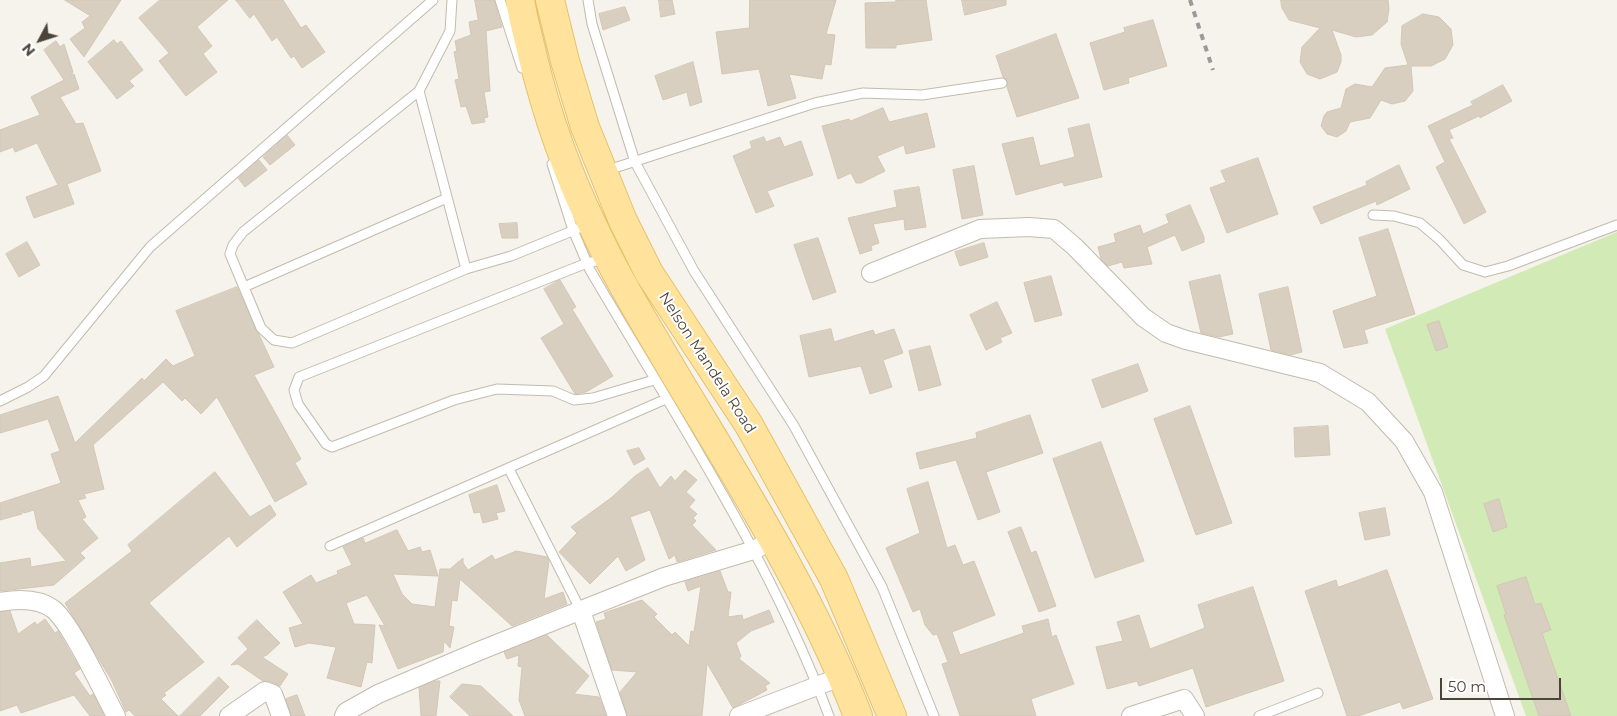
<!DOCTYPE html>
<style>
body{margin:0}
#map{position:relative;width:1617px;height:716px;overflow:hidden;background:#f6f3ec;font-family:Montserrat,sans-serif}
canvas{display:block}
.north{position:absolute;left:15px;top:15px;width:50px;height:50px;-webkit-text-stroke:4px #fff;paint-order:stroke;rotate:230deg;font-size:14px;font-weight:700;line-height:20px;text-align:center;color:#4b4439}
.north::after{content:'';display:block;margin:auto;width:18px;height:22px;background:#4b4439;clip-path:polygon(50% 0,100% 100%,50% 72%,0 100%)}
.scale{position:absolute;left:1440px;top:678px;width:121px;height:22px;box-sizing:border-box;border:2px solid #4b4439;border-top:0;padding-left:6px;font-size:15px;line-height:18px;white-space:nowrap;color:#4b4439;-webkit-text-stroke:4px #fff;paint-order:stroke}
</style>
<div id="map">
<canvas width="1617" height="716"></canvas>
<div class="north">N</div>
<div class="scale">50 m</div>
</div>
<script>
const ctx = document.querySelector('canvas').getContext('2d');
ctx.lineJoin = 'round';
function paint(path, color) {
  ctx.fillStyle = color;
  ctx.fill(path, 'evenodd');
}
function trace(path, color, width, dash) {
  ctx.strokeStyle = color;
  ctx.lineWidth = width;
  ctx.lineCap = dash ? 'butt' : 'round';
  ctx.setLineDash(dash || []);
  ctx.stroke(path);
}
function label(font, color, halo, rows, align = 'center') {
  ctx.font = font + ' Montserrat,sans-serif';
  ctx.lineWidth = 4;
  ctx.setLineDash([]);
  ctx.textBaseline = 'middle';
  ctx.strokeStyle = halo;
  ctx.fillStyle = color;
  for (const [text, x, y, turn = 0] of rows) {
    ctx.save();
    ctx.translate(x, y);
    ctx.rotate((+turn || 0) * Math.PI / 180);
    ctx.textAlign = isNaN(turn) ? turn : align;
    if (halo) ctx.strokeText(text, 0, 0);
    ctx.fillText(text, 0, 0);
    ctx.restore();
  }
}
paint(new Path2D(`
 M1617 232V716H1526L1385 329Z`), '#d2eab5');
const building = new Path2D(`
 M65 0H121L84 57 70 39 85 28 82 22 90 16Z
 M160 0H228L197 27 212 46 203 54 217 72 186 96 159 61 169 53 139 18Z
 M236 0H283L301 28 306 25 325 52 302 68 294 56 291 58 277 37 272 41 254 14 250 18Z
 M475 0H494L502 27 486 31 490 91 484 92 488 117 484 118 485 122 472 124 466 106 461 107 455 80 459 79 454 52 457 51 455 41 471 35 469 22 478 20Z
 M659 0H672L675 14 661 17Z
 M750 0H836L826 34 835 35 831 65 825 64 822 79 789 74 796 98 768 106 759 69 722 74 716 32 749 28Z
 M896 0H926L932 40 896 45V48H866L865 3 896 2Z
 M962 0H1006V5L965 15Z
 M1281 0H1388L1389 9 1387 22 1372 35 1356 37 1332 30 1341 55V62L1337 72 1320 79 1307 74 1300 62 1302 47 1320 28 1289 20 1282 8Z
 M625 7 630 20 603 30 599 14Z
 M1423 14 1439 17 1451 29 1453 45 1445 59 1431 66H1411L1413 91 1405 101 1392 104 1381 100 1370 118 1350 122 1346 131 1337 137 1327 134 1321 126 1324 116 1327 112 1341 108 1346 89 1355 84 1372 87 1385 68 1408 65 1401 44 1402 26Z
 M1153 20 1167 66 1128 78 1129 83 1104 90 1090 43 1125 32 1124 28Z
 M1056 34 1079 98 1017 117 1007 87 1008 82 1003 77 996 56Z
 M114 40 117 44 121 41 143 70 129 81 134 86 117 99 88 62Z
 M56 41 60 47 64 44 73 72 71 76 74 74 79 89 60 97 76 124 83 123 101 171 67 184 74 204 34 218 26 197 58 185 37 143 15 152 13 147 0 152V130L40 115 31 97 64 80 44 50Z
 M693 62 702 102 690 106 687 92 663 100 655 76Z
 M1503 85 1512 101 1480 118 1479 116 1449 130 1453 138 1449 139 1486 212 1464 224 1436 167 1445 162 1428 126 1473 105 1471 102Z
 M883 108 889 122 927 113 935 147 906 154 904 145 877 156 885 171 861 183H856L851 173 838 179 822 126 849 119 850 121Z
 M1089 124 1102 177 1064 186 1063 182 1016 195 1002 144 1033 137 1040 166 1075 157 1068 129Z
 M287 135 295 145 270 165 263 157Z
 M764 137 766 142 780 137 784 147 801 141 813 175 767 191 774 206 756 213 733 156 752 148 750 142Z
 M1258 158 1278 214 1227 233 1210 188 1226 182 1221 171Z
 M259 160 267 170 245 187 238 178Z
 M1399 165 1410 189 1377 205 1376 201 1321 224 1313 207 1367 185 1366 182Z
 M974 166 983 215 962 219 953 170Z
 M919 187 926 227 905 230 904 219 873 224 879 243 871 246 872 250 860 254 848 218 897 207 894 191Z
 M1190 205 1204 237V242L1182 251 1175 235 1147 247 1152 264 1124 268 1122 262 1108 266 1101 259 1098 247 1116 242 1114 234 1140 225 1143 234 1169 223 1166 215Z
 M517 223 518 238H502L499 224Z
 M1388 229 1415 314 1364 330 1368 343 1344 348 1333 311 1377 296 1359 238Z
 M818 238 836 292 813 300 794 245Z
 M27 242 40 265 19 277 6 254Z
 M984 243 988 257 960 266 955 252Z
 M1220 275 1233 334 1219 337 1201 333 1189 282Z
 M1051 276 1062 315 1035 322 1024 283Z
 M560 280 576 307 572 309 613 376 586 392 575 394 541 338 564 324 544 289Z
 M237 287 274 367 254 375 301 459 295 463 307 484 275 502 217 397 201 414 185 398 182 401 163 382 93 445 104 489 84 494 86 498 78 500 86 517 82 519 98 538 80 553 85 558 54 585 0 591V563L30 558 31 567 66 561 38 529 34 510 24 513 22 511V514L0 520V503L61 483 51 454 60 451 48 419 0 433V415L58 396 75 443 142 378 144 381 166 359 173 366 195 356 176 311Z
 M1288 287 1302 352 1290 355 1271 350 1259 294Z
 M997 302 1012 333 1000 338 1002 342 986 350 970 315Z
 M1439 321 1448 347 1436 351 1427 325Z
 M831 329 834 342 873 330 875 335 894 329 903 353 883 360 892 387 870 394 861 366 809 377 800 336Z
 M930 346 941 385 919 391 909 351Z
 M1138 364 1148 391 1102 408 1092 380Z
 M1190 406 1232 523 1196 535 1154 419Z
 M1030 415 1043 453 986 472 1000 512 978 520 956 460 920 469 916 453 977 438 976 433Z
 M1328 426 1330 455 1295 457 1294 428Z
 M1101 442 1144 561 1095 578 1053 459Z
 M639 448 645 459 634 465 627 451Z
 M648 468 660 488 671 476 675 481 685 470 697 480 686 492 695 500 689 507 697 514 693 518 696 521 692 525 716 550 677 562 675 555 669 559 650 510 630 517 645 560 626 571 618 556 590 584 559 552 577 533 571 527 611 498 635 476Z
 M215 472 250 517 270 505 276 515 237 547 229 536 149 603 204 662 164 693 166 695 161 699 178 716H135L129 710 126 712 112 681 65 603 132 551 128 545Z
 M928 482 947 548 955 545 963 565 974 561 995 615 952 632 960 655 1024 633 1022 626 1048 619 1052 637 1056 635 1074 684 1031 699 1036 716H960L942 664 948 662 937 634 933 635 925 625 920 609 913 612 886 548 920 533 907 489Z
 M497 485 505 511 496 513 498 519 483 523 480 512 474 513 469 495Z
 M1499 499 1507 527 1493 532 1484 504Z
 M1385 508 1390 535 1365 540 1359 513Z
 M1021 527 1031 553 1036 551 1056 606 1039 612 1008 532Z
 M397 530 408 551 420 547 422 552 430 550 438 576 393 574 402 594 412 604 435 607 440 569H450L463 558V563L468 570 492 555 495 560 516 551 547 557 549 561 544 599 563 592 567 604 512 626 460 579 457 601 452 600 449 626 454 627 450 648 444 641 443 652 398 669 379 625 385 626 367 595 346 603 354 624 375 625 372 663 367 662 361 687 327 678 336 647 309 643 295 647 289 628 303 624 283 592 311 575 316 583 338 574 337 571 352 565 343 547 363 538 365 543Z
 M1387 570 1433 699 1403 709 1400 702 1358 716H1347L1305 591 1336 580 1338 587Z
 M720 571 728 592H731L728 617 742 615 743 620 769 610 774 622 751 631 736 643 741 656 739 659 770 683 765 686 767 690 733 708 707 663 702 716H627L620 692 637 672 612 670 596 622 606 619 604 613 642 600 657 614 654 617 672 635 675 632 689 646 691 631 694 632 701 586 688 591 685 582Z
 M1526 577 1535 605 1541 603 1551 630 1542 633 1571 716H1539L1504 615 1506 614 1497 586Z
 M1253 587 1284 681 1206 707 1193 668 1139 686 1137 681 1107 689 1096 647 1123 641 1117 622 1139 615 1150 649 1205 628 1198 605Z
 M10 611 18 634 35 622 37 625 45 619 55 633 58 631 80 669 74 673 90 696 93 694 104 716H90L74 695 21 713 17 705 0 711V612Z
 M257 620 280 643 267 655 262 657 288 674 280 686 263 681 238 664 231 665 248 649 238 638Z
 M547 635 589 676 574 694 599 697 606 716H525L519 700 522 667 518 666 519 655 507 659 504 652Z
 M219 677 229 687 200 716H180Z
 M436 681H440L436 716H421L419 688Z
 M462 684 481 686 513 716H470L450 697Z
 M297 695 305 716H291L286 699Z`);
paint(building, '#d8cfc1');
trace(building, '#d3c7b4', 1);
const service = new Path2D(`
 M452 0 450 31 419 91 243 232 233 245 230 254 261 328 274 340 292 343 466 269 511 256 577 229
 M500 0 522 68
 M588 0 592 24 635 162 694 271 794 426 882 587 934 716
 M419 91 466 269
 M552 164 573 230 590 270C675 415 770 558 829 716
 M605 171 815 103 863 93 922 95 1002 83
 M1373 215 1394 216 1420 223 1440 240 1463 265 1485 272 1508 266 1617 225
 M606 259 587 263 299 377 294 390 298 404 326 444 332 447 454 400 497 389 553 391 574 400 593 398 654 380
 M244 287 447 198
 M0 401 28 387 44 376 150 247 433 0
 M509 469 581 611
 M330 546 666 399
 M1259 716 1318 693`);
const minor = new Path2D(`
 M871 273 980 229 1029 227 1054 229 1075 247 1143 317 1166 333 1186 340 1320 373 1368 402 1404 441 1433 492 1505 716
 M0 602C17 599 38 598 53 609 71 623 103 692 116 716
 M581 611 617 716
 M229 716 265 691 273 694 281 716
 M344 716 346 712 378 694 479 651 664 577 754 550 774 539
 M739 716 843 676
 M1131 716 1184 699 1195 716`);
const primary = new Path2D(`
 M520 0C523 20 529 39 533 58 547 115 567 172 592 224 615 275 645 323 673 371 740 483 811 594 858 716
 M550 0 565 61 585 127 623 221 649 273 749 425 834 579 892 716`);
trace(service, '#c2bbae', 11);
trace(minor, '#c2bbae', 20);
trace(primary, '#e6c16a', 30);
trace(service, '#fff', 9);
trace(minor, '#fff', 18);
trace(primary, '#ffe39c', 28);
trace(new Path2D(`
 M1190 0 1213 70`), '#9a9a9a', 4, [6, 6]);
label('15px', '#4b4439', '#fff', [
 ["Nelson Mandela Road",707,363,57]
]);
</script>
